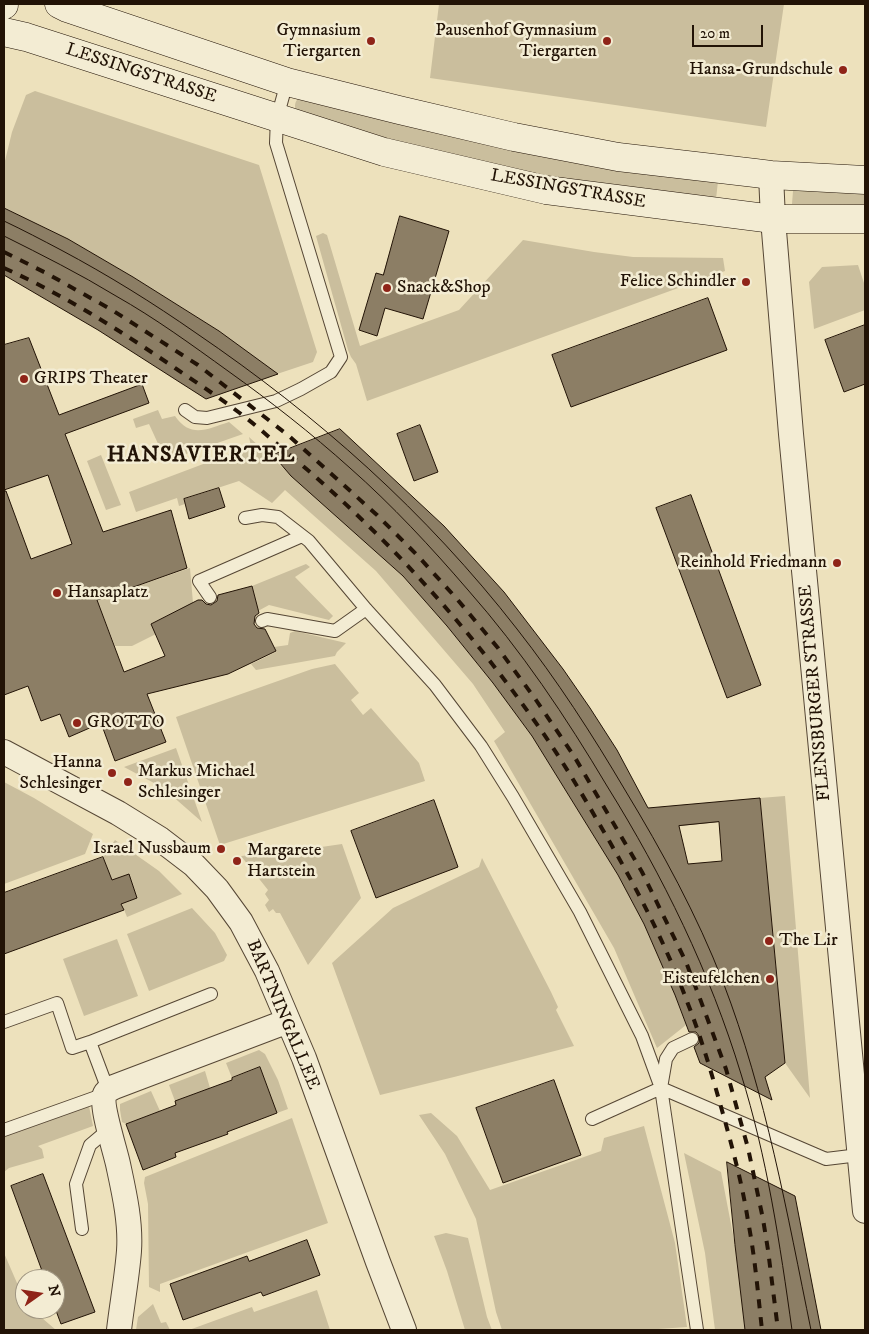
<!DOCTYPE html>
<style>
body{margin:0}
#map{position:relative;width:869px;height:1334px;overflow:hidden;background:#ede1bc;font-family:"IM FELL DW Pica",serif}
canvas{display:block}
.frame{position:absolute;inset:0;border:5px solid #221306;pointer-events:none}
.north{position:absolute;left:15px;top:1269px;width:50px;height:50px;box-sizing:border-box;background:#f3ecd3;border:1px solid #9f9581;border-radius:50%;rotate:77deg;font-size:14px;font-weight:700;line-height:20px;text-align:center;color:#221306}
.north::after{content:'';display:block;margin:auto;width:18px;height:22px;background:#8f2418;clip-path:polygon(50% 0,100% 100%,50% 72%,0 100%)}
.scale{position:absolute;left:692px;top:25px;width:71px;height:22px;box-sizing:border-box;border:2px solid #221306;border-top:0;padding-left:6px;font-size:15px;line-height:18px;white-space:nowrap;color:#221306;-webkit-text-stroke:4px #f3ecd3;paint-order:stroke}
</style>
<div id="map">
<canvas width="869" height="1334"></canvas>
<div class="frame"></div>
<div class="north">N</div>
<div class="scale">20 m</div>
</div>
<script>
const ctx = document.querySelector('canvas').getContext('2d');
ctx.lineJoin = 'round';
function paint(path, color) {
  ctx.fillStyle = color;
  ctx.fill(path, 'evenodd');
}
function trace(path, color, width, dash) {
  ctx.strokeStyle = color;
  ctx.lineWidth = width;
  ctx.lineCap = dash ? 'butt' : 'round';
  ctx.setLineDash(dash || []);
  ctx.stroke(path);
}
function label(font, color, halo, rows, align = 'center') {
  ctx.font = font + ' "IM FELL DW Pica",serif';
  ctx.lineWidth = 5;
  ctx.setLineDash([]);
  ctx.textBaseline = 'middle';
  ctx.strokeStyle = halo;
  ctx.fillStyle = color;
  for (const [text, x, y, turn = 0] of rows) {
    ctx.save();
    ctx.translate(x, y);
    ctx.rotate((+turn || 0) * Math.PI / 180);
    ctx.textAlign = isNaN(turn) ? turn : align;
    if (halo) ctx.strokeText(text, 0, 0);
    ctx.fillText(text, 0, 0);
    ctx.restore();
  }
}
paint(new Path2D(`
 M439 4H784L766 127 430 78Z
 M35 91 259 165 317 352 313 362 271 376 219 331 133 277 68 239 4 208V165L12 132 26 95Z
 M300 97 718 181 716 199 548 176 394 140 296 111C294 105 295 101 300 97Z
 M795 189 865 191V205L792 204 793 191Z
 M323 233 327 235 360 346 459 310 523 240 594 252 633 257 723 258 725 271 367 401 356 364 351 357 348 350 316 236Z
 M858 265 865 286V310L814 329 809 282 822 267Z
 M158 410 162 419 175 416C191 439 207 429 229 422L243 434 166 461 149 424 136 428 133 419Z
 M249 437 403 576 447 626 493 683 532 736 618 875 644 924 675 995 686 1025 657 1048 614 948 494 741 505 732 473 684 376 571 285 490 272 503 239 481 184 499 185 504 179 506 177 498 136 512 129 492 251 446Z
 M101 455 121 505 106 510 87 461Z
 M306 564 310 567 295 577 333 616 329 620 269 605 258 611 252 586Z
 M190 568 193 603 151 624 156 634 132 646H115L97 600Z
 M295 631 346 643 337 652 335 656 256 670 251 664 276 652 274 647 288 645 290 633Z
 M335 664 359 693 351 700 363 715 371 708 419 763 425 781 220 845 176 717 312 669Z
 M176 748 202 822 170 794 154 783 124 767Z
 M4 782 34 798 93 834 85 854 4 884Z
 M785 796 810 1098 785 1063 760 798Z
 M115 840 159 871 182 894 127 917 121 902 128 900 129 901 137 898 129 875 113 882 103 857Z
 M342 844 361 898 308 965 280 913H276L273 909 269 912 265 905 269 900 265 894 268 890 241 856 287 852Z
 M482 858 551 992 558 1007 556 1010 574 1046 454 1077 380 1095 332 963 393 908 479 867Z
 M192 908 215 933 227 955 224 961 149 991 127 934Z
 M117 939 138 996 84 1016 63 959Z
 M259 1050 265 1054 278 1080 288 1109 277 1113 260 1068 232 1078 226 1063Z
 M205 1071 210 1088 175 1101 169 1085Z
 M151 1091 160 1111 126 1124 122 1122 120 1110V1104Z
 M89 1106 93 1126 38 1146 42 1149 44 1158 9 1168 4 1172V1129Z
 M431 1113 457 1136 490 1190 601 1151 604 1138 644 1126 675 1243 687 1327 644 1330H502L496 1312 476 1219 445 1154 419 1115Z
 M292 1118 328 1223 160 1284V1292L149 1287 148 1204 144 1183 145 1177Z
 M684 1153 721 1172 735 1245 745 1330H715L705 1253Z
 M446 1233 468 1238 487 1317 492 1330H465L447 1271 434 1236Z
 M4 1253 17 1283 25 1289V1309H39L42 1318 56 1330H4Z
 M317 1290 330 1330H189L252 1307 254 1312Z
 M153 1304 161 1323 166 1322 170 1330H136L138 1317Z`), '#cabe9d');
const building = new Path2D(`
 M4 208 68 239 133 277 219 331 278 374 206 399 98 330 4 275Z
 M400 216 449 231 423 319 385 308 377 336 359 330 376 273 383 275Z
 M708 298 727 350 571 407 552 355Z
 M865 325V384L844 392 825 340Z
 M29 338 59 415 142 384 149 403 65 434 103 532 171 510 187 568 97 600 124 672 165 656 151 624 198 600H202L206 604 211 605 217 601 218 595 252 586 259 613 255 616 254 624 257 628 265 629 276 651 228 674 147 694 166 742 115 761 101 723 69 737 60 714 41 721 28 686 4 695V491H6L31 559 72 544 48 475 4 490V345Z
 M420 425 438 472 414 481 397 434Z
 M340 429 444 526 504 592 563 669 590 708 617 750 648 808 760 798 785 1063 765 1077 772 1100 700 1063 694 1047 699 1043V1036L696 1032H689L675 995 644 924 618 875 532 736 493 683 447 626 403 576 291 476 273 455ZM719 822 722 861 688 864 679 826Z
 M219 488 225 507 189 519 184 499Z
 M691 495 761 685 727 698 656 508Z
 M434 800 458 867 376 898 351 831Z
 M103 857 112 880 129 874 137 898 121 904 124 910 4 954V893Z
 M260 1067 277 1113 227 1132 228 1134 175 1153 176 1157 143 1170 126 1124 176 1105 175 1101 232 1080V1078Z
 M554 1080 581 1155 503 1183 476 1108Z
 M727 1162 795 1196 821 1330H745L735 1245Z
 M43 1174 95 1312 61 1324 55 1308V1279H45L11 1186Z
 M307 1240 320 1275 263 1296 261 1292 183 1320 170 1284 247 1256 249 1261Z`);
paint(building, '#8c7e65');
trace(building, '#221306', 1);
const service = new Path2D(`
 M185 410 195 417 207 418 276 401 301 389 331 372 341 357 276 143 277 118 287 82
 M245 518 262 515 278 517 309 541 366 609 435 685 481 746 513 797 580 912 642 1036 661 1088 697 1330
 M210 597 199 581 302 536
 M262 621 267 619 335 631 366 609
 M4 1022 57 1003 72 1048 90 1042
 M661 1088 666 1059 673 1048 692 1039
 M108 1090 90 1042 211 994
 M592 1119 661 1088 826 1159 859 1155
 M4 1130 105 1094
 M82 1229 76 1184 90 1145 109 1129`);
const minor = new Path2D(`
 M771 175 773 219 791 434 865 1211
 M4 752 118 813 160 839 194 865 217 889 241 922 267 971 304 1058 378 1262 404 1330
 M119 1330C122 1304 127 1277 129 1251 131 1222 124 1192 118 1164 115 1150 100 1104 105 1094 107 1090 111 1089 114 1087L288 1021`);
const secondary = new Path2D(`
 M59 4 67 8 287 82 399 110 514 137 618 157 755 173 771 175 865 180
 M4 5V4
 M4 32 26 37 54 46 384 152 546 190 773 219H865`);
trace(service, '#554634', 14);
trace(minor, '#554634', 26);
trace(secondary, '#221306', 29);
trace(service, '#f3ecd3', 12);
trace(minor, '#f3ecd3', 24);
trace(secondary, '#f3ecd3', 28);
trace(new Path2D(`
 M4 221C23 230 42 240 61 250 108 275 153 303 196 333 318 416 426 512 517 629 557 680 592 734 625 790 662 851 697 915 723 982 766 1094 787 1213 811 1330
 M4 236C42 255 80 274 116 296 155 318 192 345 228 371 270 401 311 433 350 468 392 505 431 547 468 590 521 650 566 717 607 786 663 876 710 972 741 1074 767 1157 780 1244 792 1330`), '#221306', 1);
trace(new Path2D(`
 M4 252 46 273 112 310 198 365 289 436 377 515 417 555 457 599 498 648 536 700 574 756 642 872 686 962 699 996 726 1069 748 1148 763 1219 768 1250 778 1330
 M4 268C64 295 121 331 175 368 196 382 217 396 237 411 255 424 272 440 290 455 381 531 462 619 531 716 558 753 581 792 604 832 636 887 666 944 688 1004 703 1042 714 1082 725 1121 734 1154 743 1188 748 1221 755 1257 758 1294 762 1330`), '#221306', 4, [9, 9]);
for (const [x, y, r, color] of [
 [371,41,5,"#8f2418"],
 [607,41,5,"#8f2418"],
 [843,70,5,"#8f2418"],
 [746,282,5,"#8f2418"],
 [387,288,5,"#8f2418"],
 [24,379,5,"#8f2418"],
 [837,563,5,"#8f2418"],
 [57,593,5,"#8f2418"],
 [77,723,5,"#8f2418"],
 [112,773,5,"#8f2418"],
 [128,782,5,"#8f2418"],
 [221,849,5,"#8f2418"],
 [237,861,5,"#8f2418"],
 [769,941,5,"#8f2418"],
 [770,979,5,"#8f2418"]
]) {
  const dot = new Path2D();
  dot.arc(x, y, r, 0, 2 * Math.PI);
  ctx.fillStyle = color;
  ctx.fill(dot);
  trace(dot, '#f3ecd3', 2);
}
label('18px', '#221306', '#f3ecd3', [
 ["Gymnasium",361,31],
 ["Tiergarten",361,52],
 ["Pausenhof Gymnasium",597,31],
 ["Tiergarten",597,52],
 ["Hansa-Grundschule",833,70],
 ["Felice Schindler",736,282],
 ["Snack&Shop",397,288,"left"],
 ["GRIPS Theater",34,379,"left"],
 ["Reinhold Friedmann",827,563],
 ["Hansaplatz",67,593,"left"],
 ["GROTTO",87,723,"left"],
 ["Hanna",102,763],
 ["Schlesinger",102,784],
 ["Markus Michael",138,772,"left"],
 ["Schlesinger",138,793,"left"],
 ["Israel Nussbaum",211,849],
 ["Margarete",247,851,"left"],
 ["Hartstein",247,872,"left"],
 ["The Lir",779,941,"left"],
 ["Eisteufelchen",760,979]
], 'right');
label('18px', '#221306', '#f3ecd3', [
 ["LESSINGSTRASSE",141,74,18],
 ["LESSINGSTRASSE",568,190,10],
 ["FLENSBURGER STRASSE",816,693,-95],
 ["BARTNINGALLEE",282,1015,67]
]);
ctx.letterSpacing = '1px';
label('bold 22px', '#221306', '#f3ecd3', [
 ["HANSAVIERTEL",201,456]
]);
ctx.letterSpacing = '0px';
</script>
